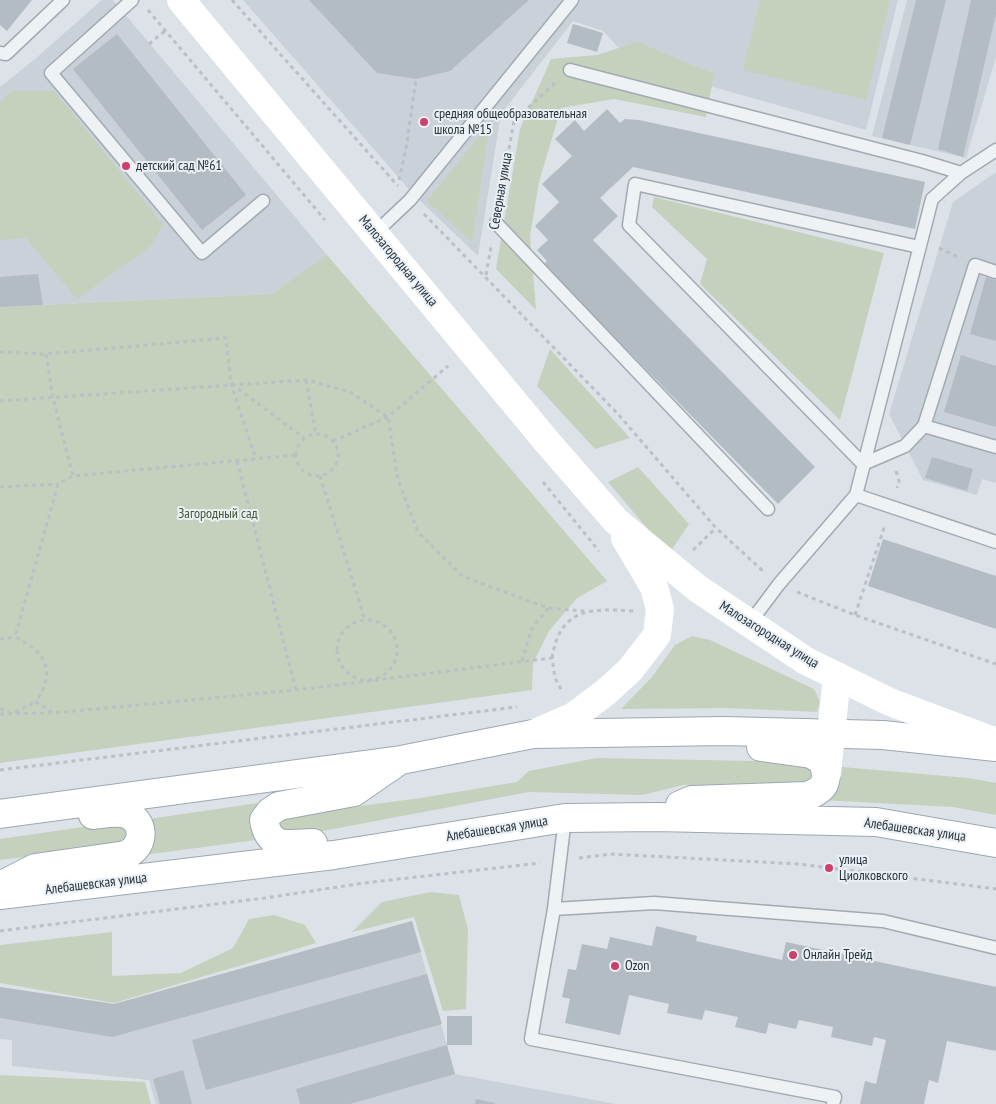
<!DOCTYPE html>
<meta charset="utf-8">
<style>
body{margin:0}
canvas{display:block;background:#dce2e7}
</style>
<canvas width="996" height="1104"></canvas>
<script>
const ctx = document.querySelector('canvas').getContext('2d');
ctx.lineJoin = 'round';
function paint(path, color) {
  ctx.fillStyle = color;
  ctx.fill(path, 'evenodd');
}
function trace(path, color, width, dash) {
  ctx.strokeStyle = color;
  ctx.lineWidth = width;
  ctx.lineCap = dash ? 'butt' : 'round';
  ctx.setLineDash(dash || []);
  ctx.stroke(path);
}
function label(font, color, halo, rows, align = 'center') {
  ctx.font = font + ' "PT Sans Narrow",sans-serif';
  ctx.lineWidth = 4;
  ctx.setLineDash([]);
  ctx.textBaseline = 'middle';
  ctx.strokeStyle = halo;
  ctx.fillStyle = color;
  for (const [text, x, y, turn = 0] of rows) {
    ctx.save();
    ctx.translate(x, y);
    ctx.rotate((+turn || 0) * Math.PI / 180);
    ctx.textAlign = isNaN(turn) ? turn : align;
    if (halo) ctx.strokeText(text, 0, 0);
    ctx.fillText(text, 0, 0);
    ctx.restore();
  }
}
paint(new Path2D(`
 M102 0H113L327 255 271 294 0 307V87L35 59Z
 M243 0H898L866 130 635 65 603 31 573 21 501 114 478 256 414 195Z
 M907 0H996V57L966 158 872 136Z
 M996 172V483L982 479 977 495 923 480 889 414 953 202Z
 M412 921 455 1074 616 1104H156L149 1080 12 1066V1040L0 1039V987L114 1004Z`), '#cad1d9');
paint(new Path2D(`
 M760 0H890L866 100 743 70Z
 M637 42 714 74 706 117 614 99 561 108 539 182 530 236 536 310 496 269 520 129 551 59 597 55Z
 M11 91H54L163 224 152 245 77 299 26 238 0 240V103Z
 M490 123 472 242 427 201Z
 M654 197 884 253 840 420 700 284 707 259 652 207Z
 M327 255 607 581 577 598 549 631 533 663 532 690 0 763V307L271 294Z
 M550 349 630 438 595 449 537 386Z
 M638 467 689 524 669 554 608 482Z
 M692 636 710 640 814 689 820 702 817 712 727 708 621 709 652 677 675 645Z
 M597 758 807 762C814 768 813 774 811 782L803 786 683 785 642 795 529 792 291 837 273 824 283 816 421 798 517 782 529 771Z
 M842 767 968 778 996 783V815L953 807 821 800 837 782Z
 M258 803C252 817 250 826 256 840L144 855 149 819Z
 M118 822 126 824 130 835 123 845 0 860V839Z
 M431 892 459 895 468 930 466 1009 443 1011 414 917 352 932 382 902Z
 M274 915 305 925 316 943 114 1003 0 983V945L112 932V976L181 973 233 948 249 919Z
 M0 1075 145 1082 151 1104H0Z`), '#c5d1bd');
paint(new Path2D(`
 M0 0H32L7 31 0 25Z
 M309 0H529L450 71 416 79 377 73Z
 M916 0H946L910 145 882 138Z
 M971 0H996V14L963 157 938 149Z
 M573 24 603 33 597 52 567 43Z
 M117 34 246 195 202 230 73 69Z
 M607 109 620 123 625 119 639 120 925 182 915 229 633 167 600 198 618 216 593 240 815 467 778 504 575 297 542 266 547 261 537 250 548 240 535 226 559 202 542 184 572 156 555 139 575 120 584 131Z
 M38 274 43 305 0 307V277Z
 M986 277 996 280V341L970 334Z
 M961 355 996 366V427L944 412Z
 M932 457 973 469 967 491 925 478Z
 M883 539 996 576V629L868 586Z
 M412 921 421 952 112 1037 0 1018V987L114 1004Z
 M656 926 697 936 696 941 782 960 786 942 996 987V1051L947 1041 938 1083 929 1080 924 1104H860L865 1081 876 1084 886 1040 874 1037 872 1046 831 1037 833 1027 799 1020 796 1029 769 1023 766 1034 735 1027 738 1017 705 1010 702 1020 667 1013 669 1004 629 995 620 1035 565 1023 570 999 562 997 568 969 576 970 582 944 607 949 610 937 652 946Z
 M427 974 442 1024 206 1090 192 1040Z
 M447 1016H472V1045H447L455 1074 350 1104H300L296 1089 447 1045Z
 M183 1070 192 1104H160L153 1079Z
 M476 1099 495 1103V1104H475Z`), '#b4bcc3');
const lane = new Path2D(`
 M132 0 51 73 202 253 263 201
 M0 53 6 54 63 0
 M570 70 922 161 961 173
 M496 223 768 509
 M375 233 410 200 572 0
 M924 426 996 447
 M863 464 629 225 635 184 919 247
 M863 464 905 446 924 426 975 265 996 272
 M856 495 996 542
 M749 624 779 584 856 495 932 199 961 173 996 150
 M554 909 565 818
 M833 1104 835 1097 531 1039 554 909 654 903 883 921 996 948`);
const primary = new Path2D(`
 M680 805 692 800 807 796C826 789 829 781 823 761L811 754 761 747
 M0 814 401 760 533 734 724 731 883 735 996 747
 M313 843C288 844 269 850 264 820L270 812 279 806 354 792 396 763
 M0 886 35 868 126 855C149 844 143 815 121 813 112 812 102 814 93 815
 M0 895 334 855 565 818 656 817 876 822 996 843`);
trace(lane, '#a2aab1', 15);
trace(primary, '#9ca8b2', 30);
trace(new Path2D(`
 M232 0 398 186
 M148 10 325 220
 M149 44 165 31
 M399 180 406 149 416 79
 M499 204 514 121 556 82
 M424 214 618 414 716 528 764 572
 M939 248 958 257
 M486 275 491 247
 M0 352 46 354 226 338 231 384 256 459
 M46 354 53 398 73 476
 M306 380 316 434
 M232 384 304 438
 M0 401 306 380 350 392 388 417 398 480 418 532 462 576 548 608 584 611
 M296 455a21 21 0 1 1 42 0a21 21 0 1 1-42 0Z
 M333 441 388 417 448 366
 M295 455 73 476 58 484 15 637C47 653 56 670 36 702L53 713 296 690 552 658 555 678 562 691
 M237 461 296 690
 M896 471 899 481 897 488
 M320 476 365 620
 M543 482 599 551
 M0 487 58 484
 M693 550 716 528
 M797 592 855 615 996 664
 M855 615 885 525
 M337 650a30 30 0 1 1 60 0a30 30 0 1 1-60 0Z
 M0 639 15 637
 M552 658C560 608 590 608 633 611
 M522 661 531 630 548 608
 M0 709 9 712
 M15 712 36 702
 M0 714 52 713
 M0 770 517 707
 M579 858 610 854 799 864 996 889
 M0 931 265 898 364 883 540 863`), '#bbc0c5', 3, [4, 4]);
trace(lane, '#eff2f5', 12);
trace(new Path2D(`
 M181 0 548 443 616 521 697 588 806 661 890 702 996 742
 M533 734 574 716 606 692 630 670 657 635 660 609 654 587 625 538
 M827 773 837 676`), '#fff', 28);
trace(primary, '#fff', 28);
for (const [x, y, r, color] of [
 [424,122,5,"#ce3f69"],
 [126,166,5,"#ce3f69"],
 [829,868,5,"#ce3f69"],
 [793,955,5,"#ce3f69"],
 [615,966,5,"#ce3f69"]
]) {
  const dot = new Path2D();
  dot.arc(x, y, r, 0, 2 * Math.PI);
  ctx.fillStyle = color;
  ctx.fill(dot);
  trace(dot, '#ebf0f4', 2);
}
label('14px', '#26323d', '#ebf0f4', [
 ["средняя общеобразовательная",434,114],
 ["школа №15",434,130],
 ["детский сад №61",136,166],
 ["улица",839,860],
 ["Циолковского",839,876],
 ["Онлайн Трейд",803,955],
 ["Ozon",625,966]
], 'left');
label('14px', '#26323d', '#ebf0f4', [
 ["Северная улица",501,191,-80],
 ["Малозагородная улица",398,261,50],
 ["Малозагородная улица",769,635,32],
 ["Алебашевская улица",497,829,-9],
 ["Алебашевская улица",915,830,8],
 ["Алебашевская улица",96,884,-7]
]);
label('14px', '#405933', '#ebf0f4', [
 ["Загородный сад",218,514]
]);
</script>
